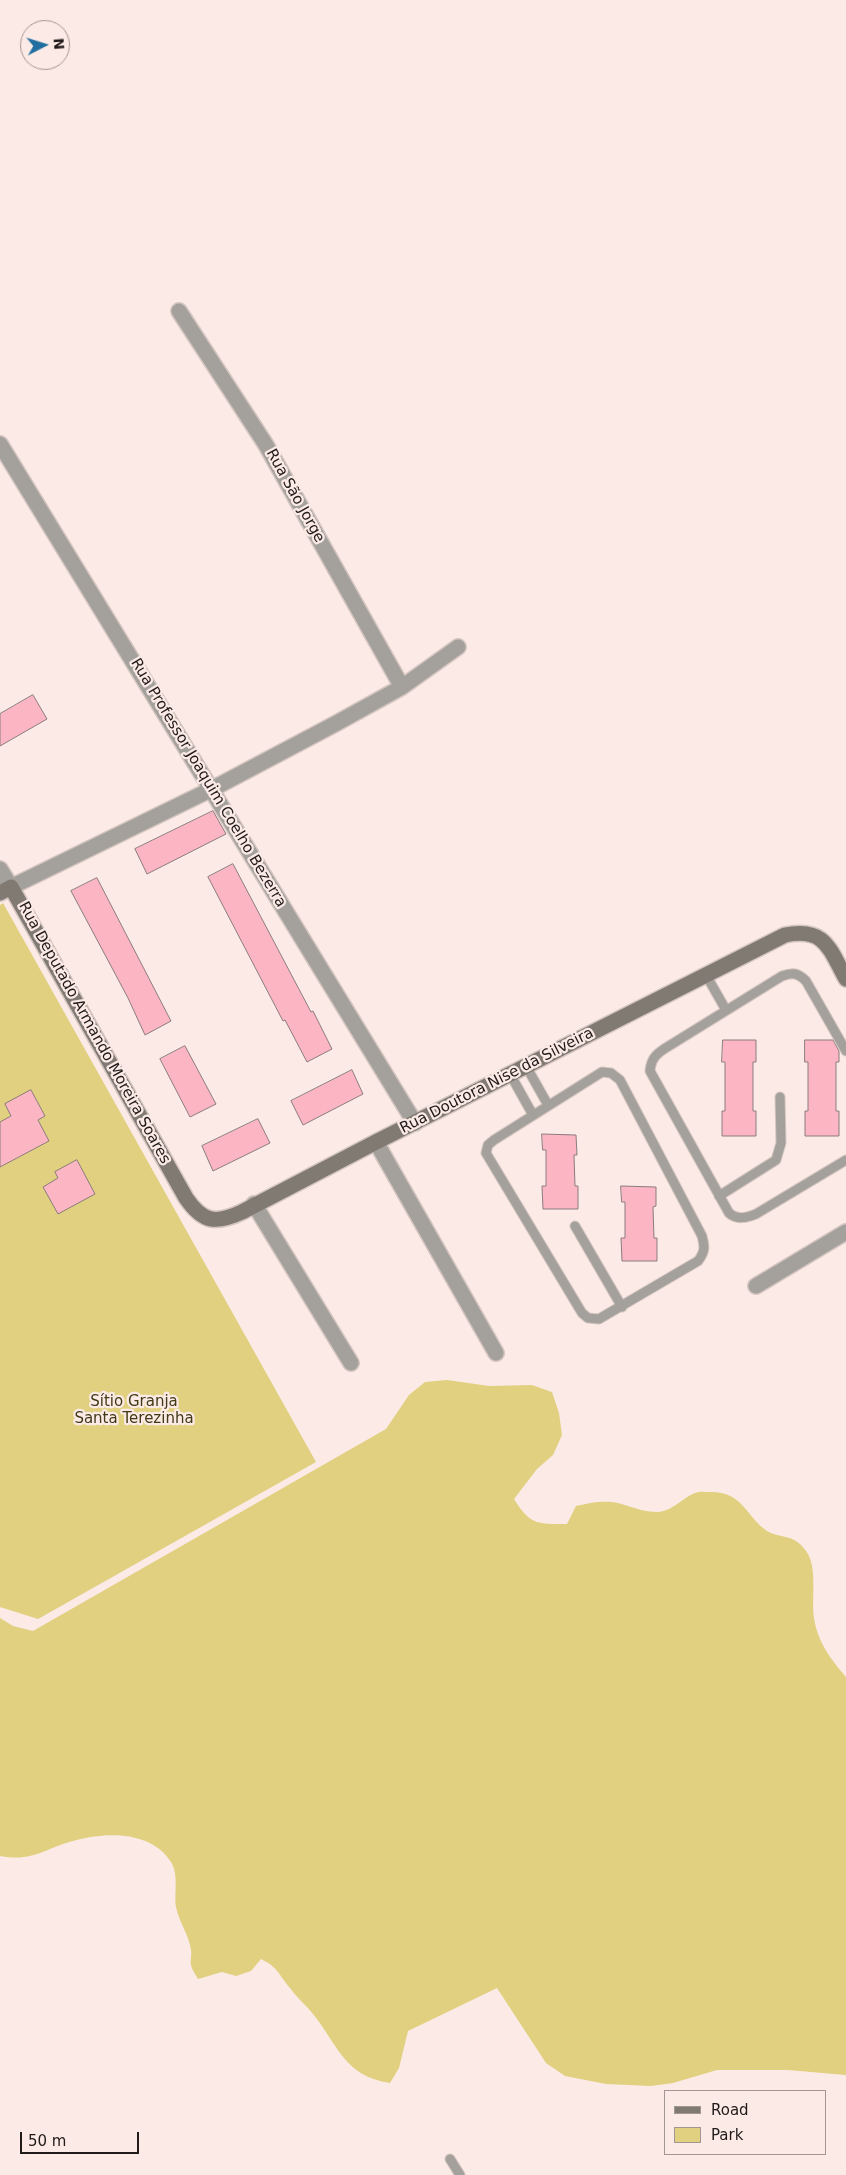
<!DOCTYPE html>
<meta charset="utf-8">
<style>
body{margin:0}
#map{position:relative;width:846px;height:2175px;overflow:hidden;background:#fbeae5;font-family:"DejaVu Sans",sans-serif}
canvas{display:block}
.legend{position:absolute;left:664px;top:2090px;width:162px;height:65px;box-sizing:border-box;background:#fbeae5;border:1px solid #a39793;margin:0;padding:6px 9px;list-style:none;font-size:15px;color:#201a19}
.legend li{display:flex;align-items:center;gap:10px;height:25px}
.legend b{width:25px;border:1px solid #a39793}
.north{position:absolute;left:20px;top:20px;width:50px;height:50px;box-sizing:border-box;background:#fbeae5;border:1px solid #a39793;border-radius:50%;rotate:85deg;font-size:14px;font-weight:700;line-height:20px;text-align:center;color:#201a19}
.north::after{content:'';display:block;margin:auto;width:18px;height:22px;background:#216ea1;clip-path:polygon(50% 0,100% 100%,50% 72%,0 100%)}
.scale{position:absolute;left:20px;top:2132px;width:119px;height:22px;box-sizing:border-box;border:2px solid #201a19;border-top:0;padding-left:6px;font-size:15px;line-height:18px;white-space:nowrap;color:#201a19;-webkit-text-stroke:4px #fbeae5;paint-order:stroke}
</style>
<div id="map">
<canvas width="846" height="2175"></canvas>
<ul class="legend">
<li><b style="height:6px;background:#817a73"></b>Road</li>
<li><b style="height:14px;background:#e0d07f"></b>Park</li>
</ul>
<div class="north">N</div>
<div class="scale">50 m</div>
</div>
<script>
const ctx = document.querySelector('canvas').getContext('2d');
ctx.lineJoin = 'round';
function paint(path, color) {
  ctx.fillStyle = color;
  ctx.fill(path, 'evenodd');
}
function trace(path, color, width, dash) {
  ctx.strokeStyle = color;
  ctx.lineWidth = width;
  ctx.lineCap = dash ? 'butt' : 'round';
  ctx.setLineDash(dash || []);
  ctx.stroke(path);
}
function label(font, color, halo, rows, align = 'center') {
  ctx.font = font + ' "DejaVu Sans",sans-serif';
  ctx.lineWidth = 4.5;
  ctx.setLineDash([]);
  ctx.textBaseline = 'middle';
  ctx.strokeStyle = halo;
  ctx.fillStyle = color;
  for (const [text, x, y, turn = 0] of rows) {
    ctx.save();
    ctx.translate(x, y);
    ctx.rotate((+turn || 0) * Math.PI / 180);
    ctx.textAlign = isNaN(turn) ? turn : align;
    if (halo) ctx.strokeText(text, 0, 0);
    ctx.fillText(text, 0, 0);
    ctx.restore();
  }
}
paint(new Path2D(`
 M3 903 316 1462 38 1619 0 1607V905Z
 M447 1380 489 1386 532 1385 552 1392 559 1413 562 1435 553 1455 537 1469 514 1499C530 1525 537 1524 567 1524L576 1506C590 1503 603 1500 618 1503 632 1507 643 1512 658 1512 673 1511 682 1498 695 1493 699 1491 705 1492 710 1492 744 1492 745 1516 767 1531 780 1539 794 1533 806 1551 818 1567 811 1599 814 1618 817 1641 831 1660 846 1677V2075L788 2070H717L673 2083 651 2086 606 2084 565 2076 546 2063 497 1988 408 2031 399 2068 390 2083C344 2076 338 2045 313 2014 306 2005 297 1998 290 1988 278 1974 279 1968 261 1959L251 1971 236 1976 222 1972 198 1979C196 1975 192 1970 191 1965 190 1961 192 1955 191 1950 189 1935 179 1922 176 1907 174 1893 179 1875 171 1862 151 1830 104 1832 73 1841 43 1849 34 1862 0 1856V1618L13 1626 33 1631 386 1429 409 1395 425 1382Z`), '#e0d07f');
const building = new Path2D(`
 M33 695 47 719 0 746V714Z
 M213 811 226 834 147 874 135 849Z
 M233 864 311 1012 313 1011 332 1049 307 1062 285 1020 283 1021 208 877Z
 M97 878 171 1021 145 1035 128 998 71 891Z
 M723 1040H756V1062H753V1111H756V1136H722V1111H725V1062H722Z
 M805 1040H833L839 1051V1062H836V1111H839V1136H805V1111H808V1062H805Z
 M185 1046 216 1104 190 1117 160 1059Z
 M352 1070 363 1094 303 1125 291 1101Z
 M31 1090 45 1116 38 1120 49 1141 0 1167V1122L11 1116 5 1104Z
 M258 1119 270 1143 213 1171 202 1146Z
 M542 1134 576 1135 577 1155H574L575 1186H578V1209H543L542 1186H546V1150H543Z
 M77 1160 95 1194 58 1214 43 1187 58 1178 55 1172Z
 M621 1186 656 1187V1206L653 1207 654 1238H657V1261H622L621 1238H625V1202H622Z`);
paint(building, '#fbb5c3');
trace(building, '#8b7c7e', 1);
const lane = new Path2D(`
 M706 975 726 1010
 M846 1051 806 981C798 973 793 972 782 976L664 1049C655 1055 651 1060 650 1071L729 1213C737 1220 746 1218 756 1214L846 1160
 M526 1066 548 1105
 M602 1072 611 1073 620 1080 702 1236C705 1247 705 1252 698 1261L599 1319 588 1318 582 1313 486 1153 488 1145 494 1140Z
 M510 1074 533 1115
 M719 1196 776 1160 781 1143 780 1097
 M575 1226 622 1307
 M450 2159 460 2175`);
const street = new Path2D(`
 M179 311 266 445 402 687
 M0 444 415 1123
 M0 869 11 887 212 789 335 724 402 687 458 647
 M376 1142 496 1353
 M254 1204 351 1363
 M756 1286 846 1232`);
const secondary = new Path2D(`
 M0 893 11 887 186 1198C203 1223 216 1224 242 1212L376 1142 785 935C825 927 829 948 846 979`);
trace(lane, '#d4c5c0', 11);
trace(street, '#d4c5c0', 18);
trace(secondary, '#d4c5c0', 18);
trace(lane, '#a4a09b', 9);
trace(street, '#a4a09b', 15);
trace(secondary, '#817a73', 15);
label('15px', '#201a19', '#fbeae5', [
 ["Rua São Jorge",295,496,61],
 ["Rua Professor Joaquim Coelho Bezerra",208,783,59],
 ["Rua Deputado Armando Moreira Soares",94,1033,61],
 ["Rua Doutora Nise da Silveira",497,1081,-27]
]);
label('15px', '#403a16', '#fbeae5', [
 ["Sítio Granja",134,1402],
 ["Santa Terezinha",134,1419]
]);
</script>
